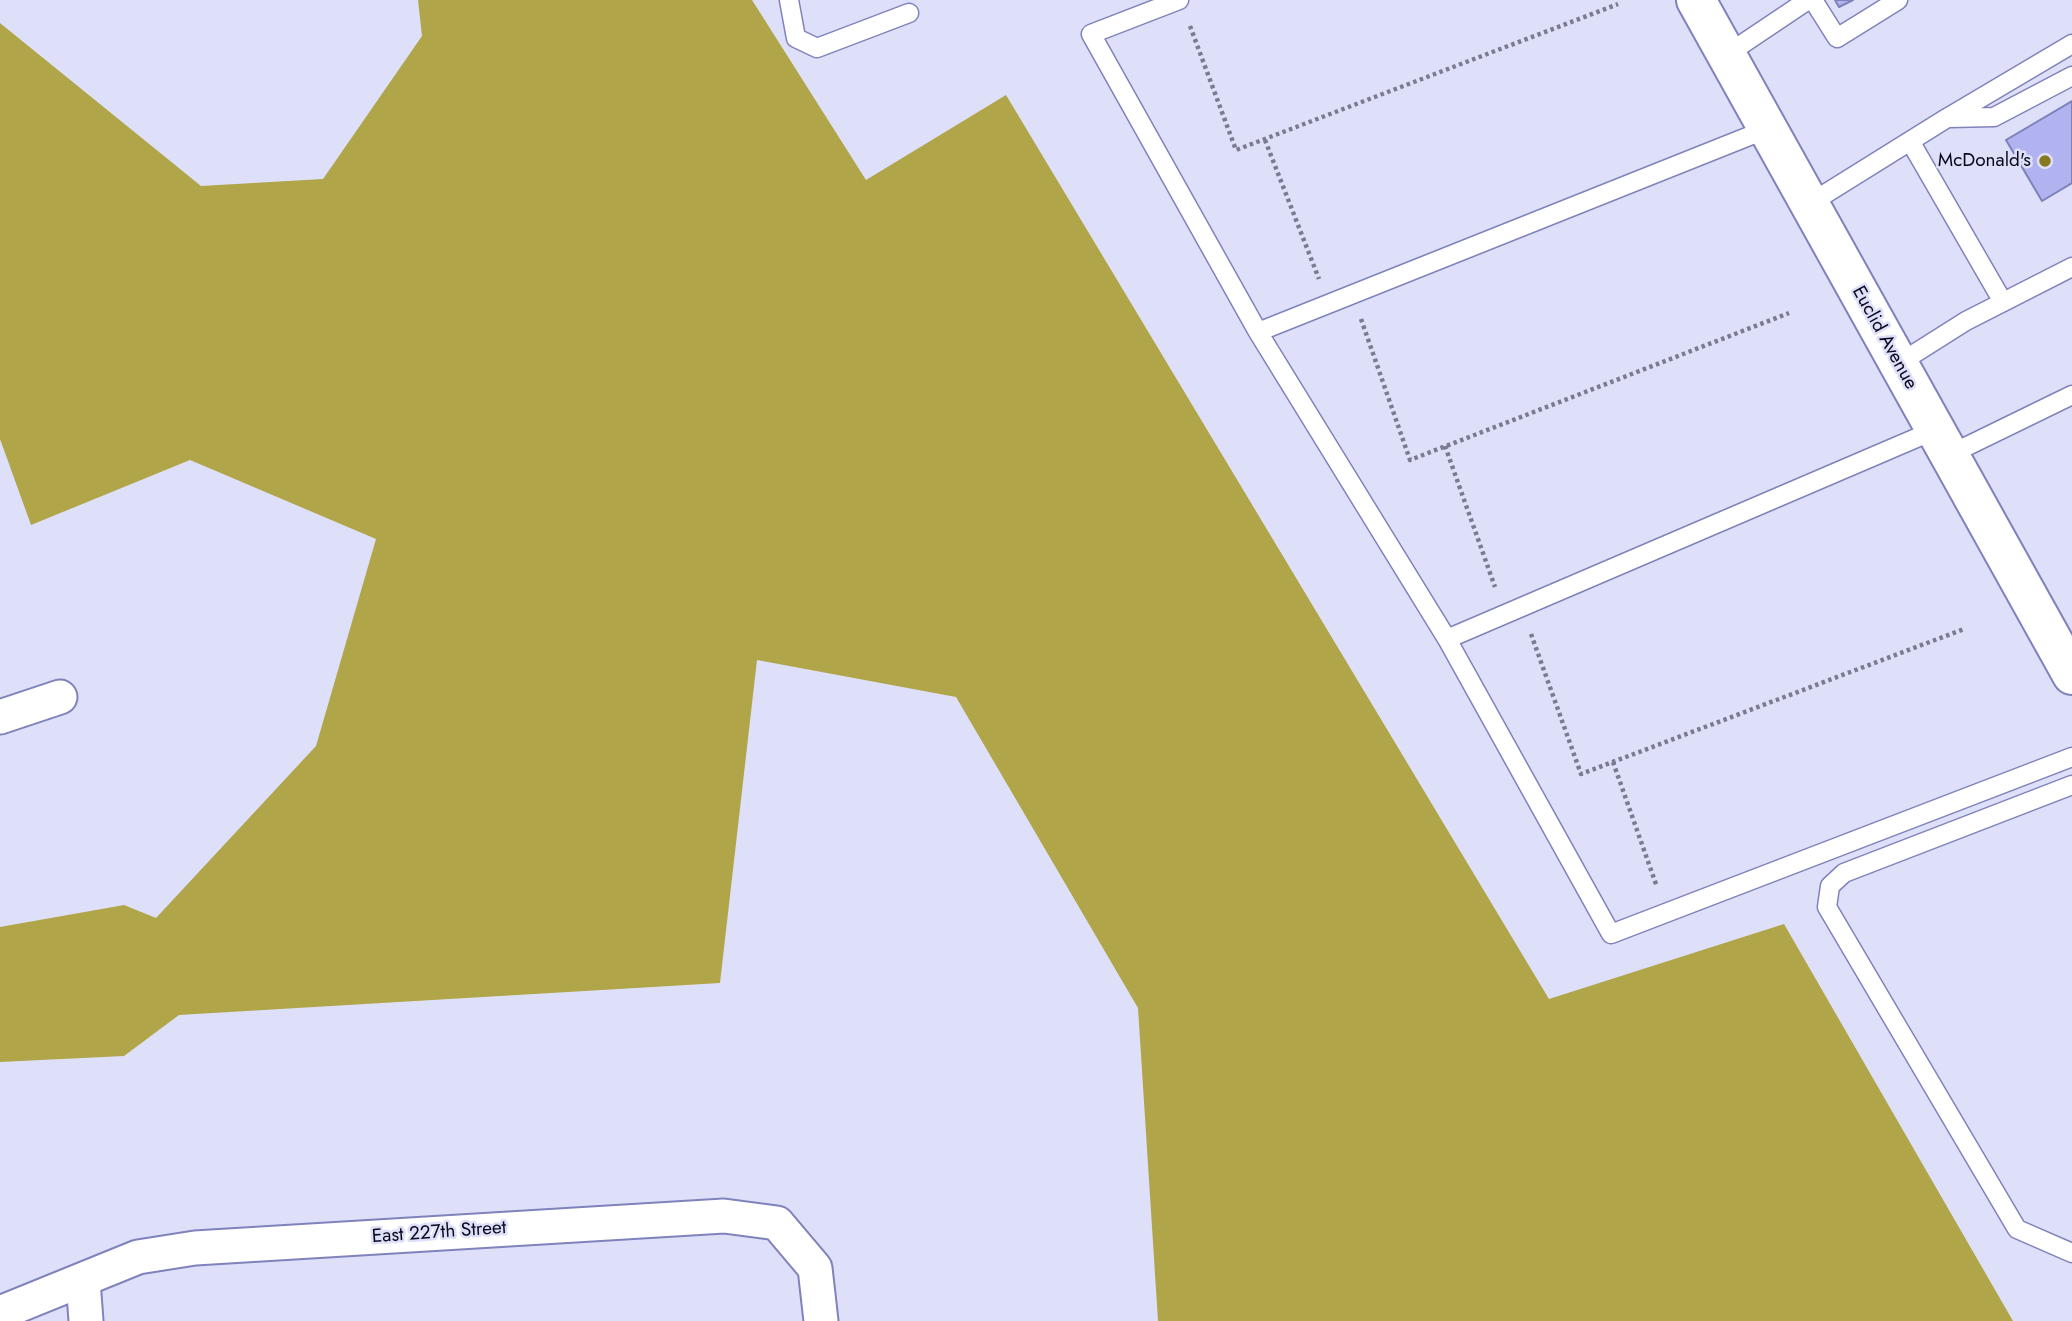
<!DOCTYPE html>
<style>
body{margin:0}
canvas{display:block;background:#dee0f9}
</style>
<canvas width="2072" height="1321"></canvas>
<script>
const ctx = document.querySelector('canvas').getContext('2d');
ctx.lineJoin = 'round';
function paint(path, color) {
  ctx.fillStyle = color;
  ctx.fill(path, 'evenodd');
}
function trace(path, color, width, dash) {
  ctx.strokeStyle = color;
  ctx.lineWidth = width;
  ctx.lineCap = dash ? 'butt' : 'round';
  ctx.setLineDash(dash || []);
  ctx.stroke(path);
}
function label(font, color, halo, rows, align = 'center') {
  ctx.font = font + ' Jost,sans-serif';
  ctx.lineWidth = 5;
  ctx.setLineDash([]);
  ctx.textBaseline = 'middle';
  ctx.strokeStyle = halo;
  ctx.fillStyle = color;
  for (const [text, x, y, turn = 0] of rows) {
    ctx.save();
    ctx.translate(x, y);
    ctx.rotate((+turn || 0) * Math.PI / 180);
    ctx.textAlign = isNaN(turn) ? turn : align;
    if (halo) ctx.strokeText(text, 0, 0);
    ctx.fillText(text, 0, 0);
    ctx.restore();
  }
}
paint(new Path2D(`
 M418 0H752L866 180 1006 95 1549 999 1784 924 2013 1321H1158L1138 1008 956 697 757 660 720 983 179 1015 124 1056 0 1062V927L124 905 156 918 316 746 376 539 190 460 31 525 0 439V23L201 186 323 179 422 36Z`), '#b1a549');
const building = new Path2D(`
 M1835 0H1853L1839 7Z
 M2072 101V183L2042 201 2006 140Z`);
paint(building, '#b0b3f0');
trace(building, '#7e80ba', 2);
const service = new Path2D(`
 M789 0 796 38 817 48 909 13
 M1179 0 1091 34 1258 332
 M1813 0 1837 38 1898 0
 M1726 55 1808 0
 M1949 118 1994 117 2072 76
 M1910 141 2003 302
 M1809 204 1947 118 2072 44
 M1898 364 1966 321 2072 267
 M1935 430 1447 639 1611 934 2072 757
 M1949 455 2072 395
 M1447 639 1258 332 1767 129
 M2072 785 1844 873 1830 886 1827 907 2017 1229 2072 1253`);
const minor = new Path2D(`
 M0 717 60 697
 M83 1280 86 1321
 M0 1313 138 1257 195 1248 724 1216 777 1223 815 1268 821 1321`);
const primary = new Path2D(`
 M1696 0 2072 675`);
trace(service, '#8082bc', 21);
trace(minor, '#8082bc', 37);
trace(primary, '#8082bc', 42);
trace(new Path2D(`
 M1190 26 1236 150 1618 4
 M1265 140 1319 279
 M1361 319 1410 460 1789 313
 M1445 446 1495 587
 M1531 634 1581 774 1964 629
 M1613 762 1657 887`), '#7a7b92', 4.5, [3.5, 3.5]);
trace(service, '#fff', 18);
trace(minor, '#fff', 33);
trace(primary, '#fff', 38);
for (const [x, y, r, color] of [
 [2045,161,7,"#857a1f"]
]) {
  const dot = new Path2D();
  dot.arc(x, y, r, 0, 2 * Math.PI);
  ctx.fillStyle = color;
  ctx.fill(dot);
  trace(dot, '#dee0f9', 2.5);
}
label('19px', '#09081d', '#dee0f9', [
 ["McDonald's",2031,161]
], 'right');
label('19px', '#09081d', '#dee0f9', [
 ["Euclid Avenue",1884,338,61],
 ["East 227th Street",439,1233,-4]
]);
</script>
